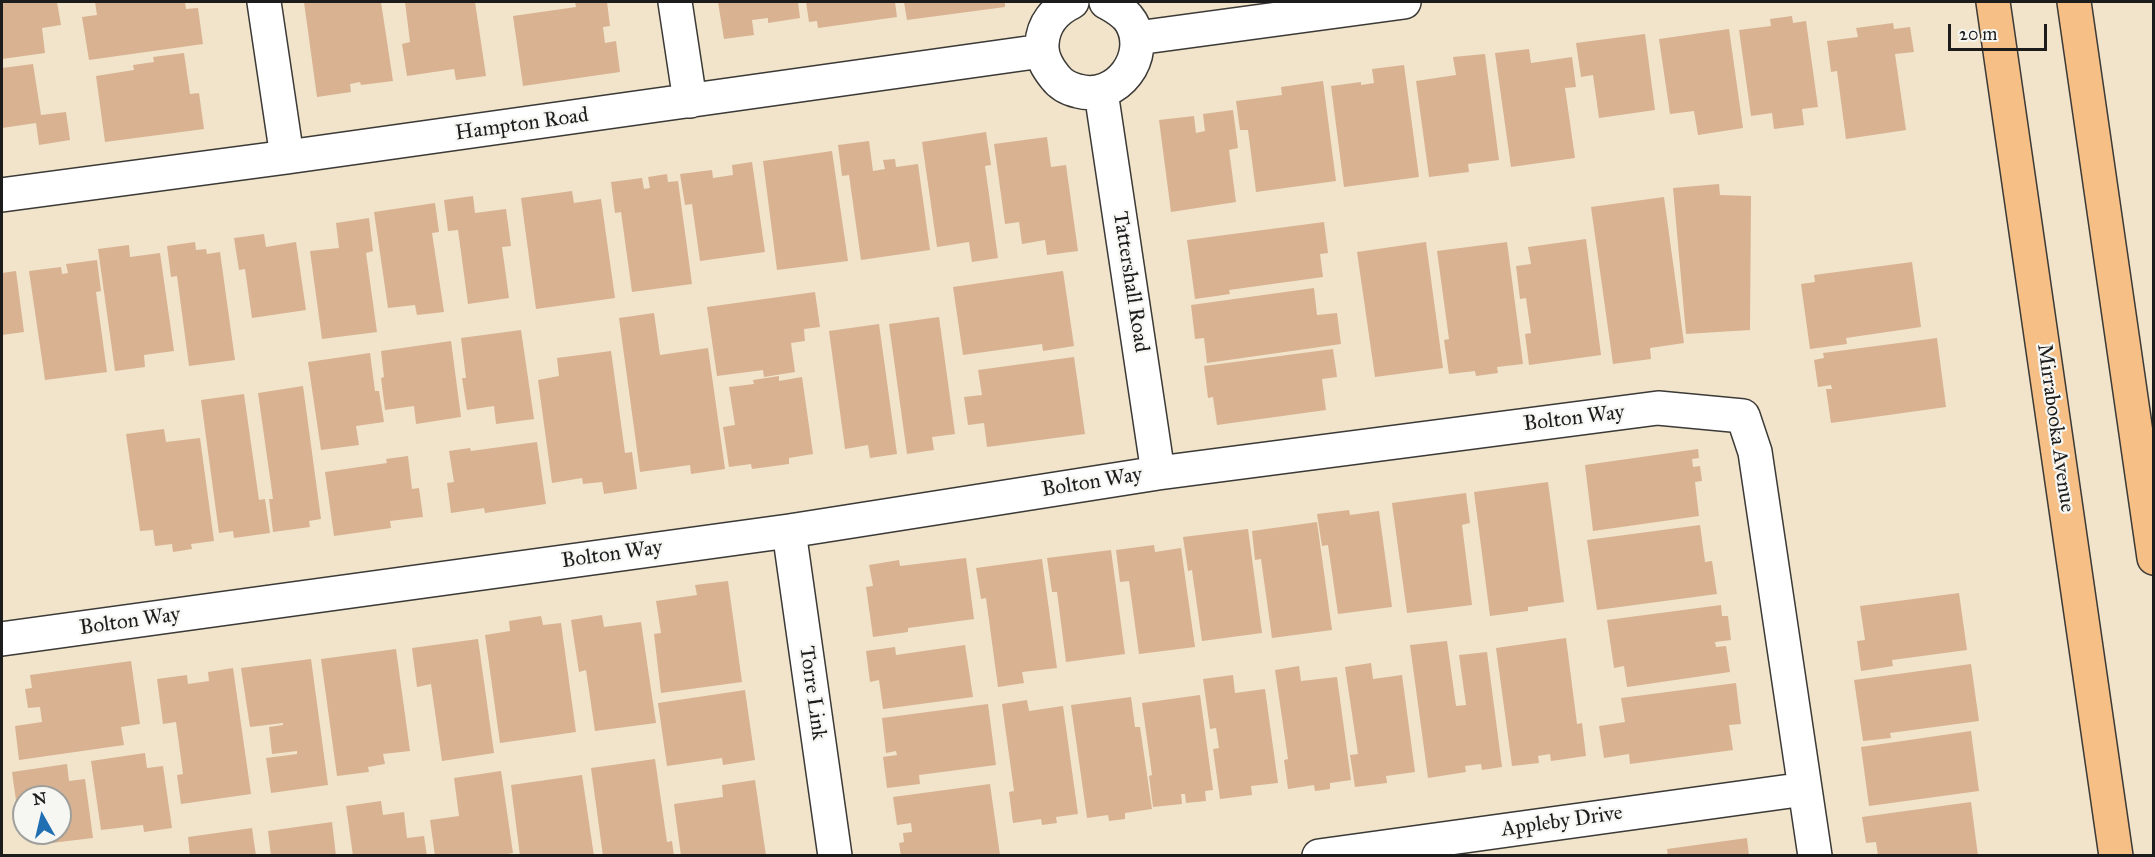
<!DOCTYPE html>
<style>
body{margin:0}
#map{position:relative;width:2155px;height:857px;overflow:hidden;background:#f1e4cb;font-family:"IM FELL Great Primer",serif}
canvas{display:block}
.frame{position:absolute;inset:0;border:3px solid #1c1c1c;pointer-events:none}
.north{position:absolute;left:12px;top:785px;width:60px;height:60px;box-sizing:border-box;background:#f6f6f2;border:2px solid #9f9f9c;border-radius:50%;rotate:352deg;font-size:16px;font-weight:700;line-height:24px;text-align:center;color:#1c1c1c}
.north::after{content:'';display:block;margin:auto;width:21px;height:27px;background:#1f6fb2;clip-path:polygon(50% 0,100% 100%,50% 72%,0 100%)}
.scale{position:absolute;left:1948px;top:24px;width:99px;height:27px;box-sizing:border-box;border:3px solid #1c1c1c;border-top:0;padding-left:8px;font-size:18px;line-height:21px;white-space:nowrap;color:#1c1c1c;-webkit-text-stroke:4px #f6f6f2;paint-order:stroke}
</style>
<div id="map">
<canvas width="2155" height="857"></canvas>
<div class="frame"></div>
<div class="north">N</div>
<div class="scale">20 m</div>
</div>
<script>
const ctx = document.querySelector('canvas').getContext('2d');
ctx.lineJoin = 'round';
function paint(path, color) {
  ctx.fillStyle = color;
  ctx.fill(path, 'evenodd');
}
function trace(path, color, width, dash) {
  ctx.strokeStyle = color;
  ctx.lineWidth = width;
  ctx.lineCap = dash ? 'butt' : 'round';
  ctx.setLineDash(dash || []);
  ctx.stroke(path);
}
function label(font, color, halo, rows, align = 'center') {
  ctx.font = font + ' "IM FELL Great Primer",serif';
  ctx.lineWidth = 4.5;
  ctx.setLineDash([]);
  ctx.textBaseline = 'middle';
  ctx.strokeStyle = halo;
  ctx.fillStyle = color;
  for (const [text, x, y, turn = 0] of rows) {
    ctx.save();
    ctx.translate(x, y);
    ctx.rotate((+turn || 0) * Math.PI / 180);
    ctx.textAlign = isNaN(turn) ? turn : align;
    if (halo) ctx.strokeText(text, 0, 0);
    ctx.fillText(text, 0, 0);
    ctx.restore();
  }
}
paint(new Path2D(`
 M2 2H57L61 25 42 28 45 53 2 59Z
 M95 2H185L186 9 198 8 203 44 89 60 82 17 97 15Z
 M304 2H381L393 81 361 85 360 82 350 84 351 92 317 97Z
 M405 2H475L486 76 456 80 454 69 407 76 402 44 410 42Z
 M575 2H607L610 26 603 27 605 43 616 41 620 72 523 86 513 16 576 7Z
 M718 2H798L800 18 768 23V18L752 20 754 35 724 39Z
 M806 2H895L897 17 818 28 817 21 809 22Z
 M904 2H1005V7L907 20Z
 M1792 16 1793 23 1806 21 1818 107 1802 109 1804 125 1774 129 1772 113 1751 116 1739 30 1771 26 1770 19Z
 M1893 23 1894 29 1910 27 1914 52 1895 54 1906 130 1846 139 1837 71 1831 72 1827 41 1858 37 1856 28Z
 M1729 29 1743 128 1698 135 1694 111 1670 114 1659 39Z
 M1645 34 1655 110 1599 118 1593 75 1581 77 1576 43Z
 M1529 49 1531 63 1572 57 1576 87 1565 88 1575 158 1511 167 1495 53Z
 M184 53 190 94 199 93 204 129 105 142 96 76 134 70 133 65 154 62 153 57Z
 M1485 54 1499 160 1468 164 1469 172 1429 177 1416 81 1456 75 1453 57Z
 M33 64 41 115 66 112 70 140 39 145 36 123 2 128V68Z
 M1404 65 1419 177 1344 187 1331 86 1361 82V85L1374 83 1372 69Z
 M1323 81 1336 181 1256 192 1248 130H1240L1236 101 1282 95 1281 87Z
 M1233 110 1238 148 1229 150 1236 202 1171 212 1159 120 1194 116 1196 133 1205 131 1203 114Z
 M986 132 991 165 985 166 998 258 972 262 969 242 937 247 922 142Z
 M1047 137 1051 167 1066 165 1078 251 1047 255 1045 240 1022 244 1019 222 1005 224 994 144Z
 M869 141 873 171 885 169 883 160 895 159 896 167 918 164 930 250 861 260 849 175 842 176 838 145Z
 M832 151 848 261 777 270 763 161Z
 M752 162 765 252 700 261 692 204 685 205 680 174 712 170 713 178 733 175 732 165Z
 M667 174 668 182 678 181 692 284 632 292 621 212 615 213 611 182 642 178 644 189 650 188 648 177Z
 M1719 184 1720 195 1751 196 1750 327V330L1686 334 1673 188Z
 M572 191 574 203 601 199 615 298 536 309 521 198Z
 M473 196 475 213 506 209 511 246 502 247 509 298 468 304 458 230 448 231 444 200Z
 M1664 197 1684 343 1650 348 1651 359 1613 364 1591 207Z
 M435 203 439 232 432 233 444 312 417 315 415 305 388 308 374 212Z
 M369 218 373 251 366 253 377 332 322 339 310 251 339 248 336 223Z
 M1324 222 1328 253 1320 254 1323 277 1229 290 1230 294 1195 299 1187 240Z
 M264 234 266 247 296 242 306 310 252 318 245 269 239 270 234 238Z
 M1586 239 1601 355 1529 365 1525 334 1531 333 1526 298 1520 299 1516 266 1531 264 1528 247Z
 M195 242 196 250 206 249 207 254 220 252 235 360 189 366 177 276 171 277 167 246Z
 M1426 242 1443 368 1375 377 1357 252Z
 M1507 242 1523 364 1497 367 1498 373 1476 376 1475 371 1449 374 1444 340 1449 339 1437 251Z
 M129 245 130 257 160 253 174 351 144 355 145 367 115 371 98 249Z
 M97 260 101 291 96 292 107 372 45 380 29 271 61 267 62 274 68 273 66 264Z
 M1912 262 1921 327 1846 338 1847 344 1810 349 1801 284 1815 282 1814 275Z
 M16 271 24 332 2 335V273Z
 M1063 271 1074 346 1043 351 1042 344 963 355 953 287Z
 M1314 288 1317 315 1337 313 1341 344 1207 363 1204 338 1195 339 1191 305Z
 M815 292 820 327 804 329 805 341 791 343 795 372 764 377 763 370 717 376 707 307Z
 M654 313 660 355 708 348 725 469 691 474 690 465 640 472 619 318Z
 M939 317 955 434 932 437 934 450 907 454 889 324Z
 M879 324 897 454 870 458 868 445 845 449 829 331Z
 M521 330 534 419 496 424 494 406 467 410 462 378H466L461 338Z
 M1937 338 1946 407 1831 423 1826 389H1832L1831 385 1818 387 1814 360 1824 358 1823 353Z
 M451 341 461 417 416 424 414 406 385 410 381 378 384 377 381 351Z
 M1333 349 1337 377 1322 379 1326 410 1217 425 1213 397 1208 398 1204 366Z
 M611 351 625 453 632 452 637 489 604 494 602 482 583 484 582 478 552 483 538 380 559 376 557 358Z
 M370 353 375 391H379L384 422 356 426 359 445 321 450 308 362Z
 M1074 357 1085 434 987 447 984 423 968 425 964 397 982 395 978 370Z
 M779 376V381L802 377 813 454 789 458V464L752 469 751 464 729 467 723 427 735 425 729 387 754 384 753 380Z
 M303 386 321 519 309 521 310 527 273 532 269 499H273L258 393Z
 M244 394 259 500 265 499 270 533 234 538 233 531 219 533 201 400Z
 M164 429 166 442 200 438 214 541 191 544 192 549 173 552 172 544 155 546 153 530 140 531 126 434Z
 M537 442 546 504 485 513 484 508 451 513 447 483 454 482 449 451 470 448 471 451Z
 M1698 449 1699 458 1692 459 1693 467 1700 466 1702 481 1695 482 1699 516 1593 531 1585 465Z
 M408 456 412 489 419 488 423 517 390 521 391 528 334 536 325 472 387 463 386 459Z
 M1548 482 1564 602 1528 607V611L1490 616 1474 492Z
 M1466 493 1470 523 1462 525 1472 605 1407 613 1392 503Z
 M1349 510 1350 515 1379 511 1392 607 1338 614 1328 545 1322 546 1317 514Z
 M1317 522 1332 630 1272 638 1261 559 1255 560 1252 531Z
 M1700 525 1705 562 1712 561 1717 594 1597 610 1587 540Z
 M1248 529 1262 633 1202 641 1192 570 1188 571 1183 537Z
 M1154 545 1155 552 1181 548 1195 647 1139 654 1129 581 1120 582 1116 550Z
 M1111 550 1125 654 1066 662 1057 592H1052L1047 558Z
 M966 558 974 619 908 628V632L873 637 866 587 873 586 869 565 899 560 900 566Z
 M1042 559 1057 668 1022 672 1024 683 998 687 986 598 981 599 976 568Z
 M728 581 742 682 661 693 654 634 661 633 656 601 697 595 695 585Z
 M1959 593 1967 650 1892 660 1893 666 1861 671 1857 641 1865 640 1860 606Z
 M1721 605 1722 616H1728L1731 640 1715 642 1716 647 1726 646 1730 672 1627 687 1624 666 1614 668 1607 620Z
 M602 615 604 627 641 622 656 723 595 731 586 670 579 672 571 620Z
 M541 616 543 625 561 623 576 732 500 743 485 635 510 631 509 621Z
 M1566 638 1577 724 1582 723 1586 756 1551 761 1550 754 1538 756 1539 763 1512 766 1496 648Z
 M478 639 494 753 442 761 431 684 417 687 412 648Z
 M1447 641 1456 706 1466 705 1459 655 1487 652 1502 767 1482 770 1481 764 1465 766 1466 772 1428 778 1410 645Z
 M965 645 973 697 883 709 879 680 870 682 866 651 895 647 896 655Z
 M396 649 410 751 383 754 385 764 368 767 369 772 337 776 321 659Z
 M311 659 328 785 271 793 266 758 297 754V751L272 754 269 727 283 725V723L250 727 241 668Z
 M131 661 140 724 121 727 124 745 19 760 15 726 42 722 40 707 28 708 25 689 32 688 30 675Z
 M1371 663 1373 679 1402 675 1415 772 1386 776 1387 783 1355 787 1350 755 1358 754 1345 667Z
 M1971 664 1979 721 1890 733 1891 738 1863 741 1854 680Z
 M1299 666 1301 681 1337 677 1351 780 1330 783V789L1315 791 1314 785 1288 789 1284 760 1288 759 1275 670Z
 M233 668 251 794 181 804 177 775 183 774 176 722 163 724 157 679 187 675 188 684 209 681 208 672Z
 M1233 675 1235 693 1265 689 1278 783 1251 786 1252 795 1220 799 1213 749 1219 748 1216 728 1210 729 1203 679Z
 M1736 683 1741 724 1729 725 1733 750 1630 764 1629 754 1604 758 1599 726 1625 722 1621 698Z
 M745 690 755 760 723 765 722 758 667 766 658 703Z
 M1200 695 1213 790 1205 791 1206 801 1186 803 1185 794H1181L1182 804 1153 807 1149 776 1152 775 1142 703Z
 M1131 697 1135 727H1140L1152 809 1125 813V819L1109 821 1108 815 1087 818 1071 705Z
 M1027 700 1029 711 1063 706 1078 814 1056 817 1057 823 1042 825 1041 819 1013 823 1009 792 1014 791 1002 704Z
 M988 704 996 765 919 775 920 784 887 788 883 757 897 755 896 751 886 753 882 718Z
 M1971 731 1979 791 1869 806 1861 747Z
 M145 753 147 768 163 766 172 828 144 832 143 825 101 830 91 761Z
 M655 759 667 842 672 841 674 856H603L591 768Z
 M67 764 69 781 85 779 93 838 51 843 50 833H60V797H24V833L33 834 21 836 12 772Z
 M501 771 513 853 496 856H435L430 820 459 816 454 778Z
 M582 775 594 856H520L511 785Z
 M755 780 766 856H681L674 804 723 797 722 785Z
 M990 784 1000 855 901 856 899 843 904 842 903 833 912 832 911 823 897 825 893 797Z
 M381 801 383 815 404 812 407 838 424 836 427 856H353L346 806Z
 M1971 802 1978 856H1878L1876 842 1866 843 1862 817Z
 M332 822 336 856H271L268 831Z
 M252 828 256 856H190L188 837Z
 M1747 838 1749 856H1668L1667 849Z`), '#d8b291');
const minor = new Path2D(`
 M264 2 287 157
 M675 2 690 101
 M1072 2C1055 10 1043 24 1042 44 1041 57 1047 67 1055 77 1061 85 1069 89 1078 91 1117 102 1151 56 1131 22 1125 12 1115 7 1106 2
 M1137 38 1404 2
 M1101 92 1158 473
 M2 195 287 157 1042 51
 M789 531 835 856
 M2 639 789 531 1158 473 1658 408 1743 416 1755 452 1815 856
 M1319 856 1805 789`);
const primary = new Path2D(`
 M1993 2 2116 856
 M2074 2 2154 558`);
trace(minor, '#3c3a36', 36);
trace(primary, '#3c3a36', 36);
trace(minor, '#fff', 33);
trace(primary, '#f5bf86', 33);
label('21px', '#1c1c1c', '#f6f6f2', [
 ["Hampton Road",522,125,-8],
 ["Tattershall Road",1130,282,81],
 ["Bolton Way",1574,419,-7],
 ["Mirrabooka Avenue",2055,428,82],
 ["Bolton Way",1092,483,-9],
 ["Bolton Way",612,555,-8],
 ["Bolton Way",130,622,-8],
 ["Torre Link",812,693,82],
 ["Appleby Drive",1562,822,-8]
]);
</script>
